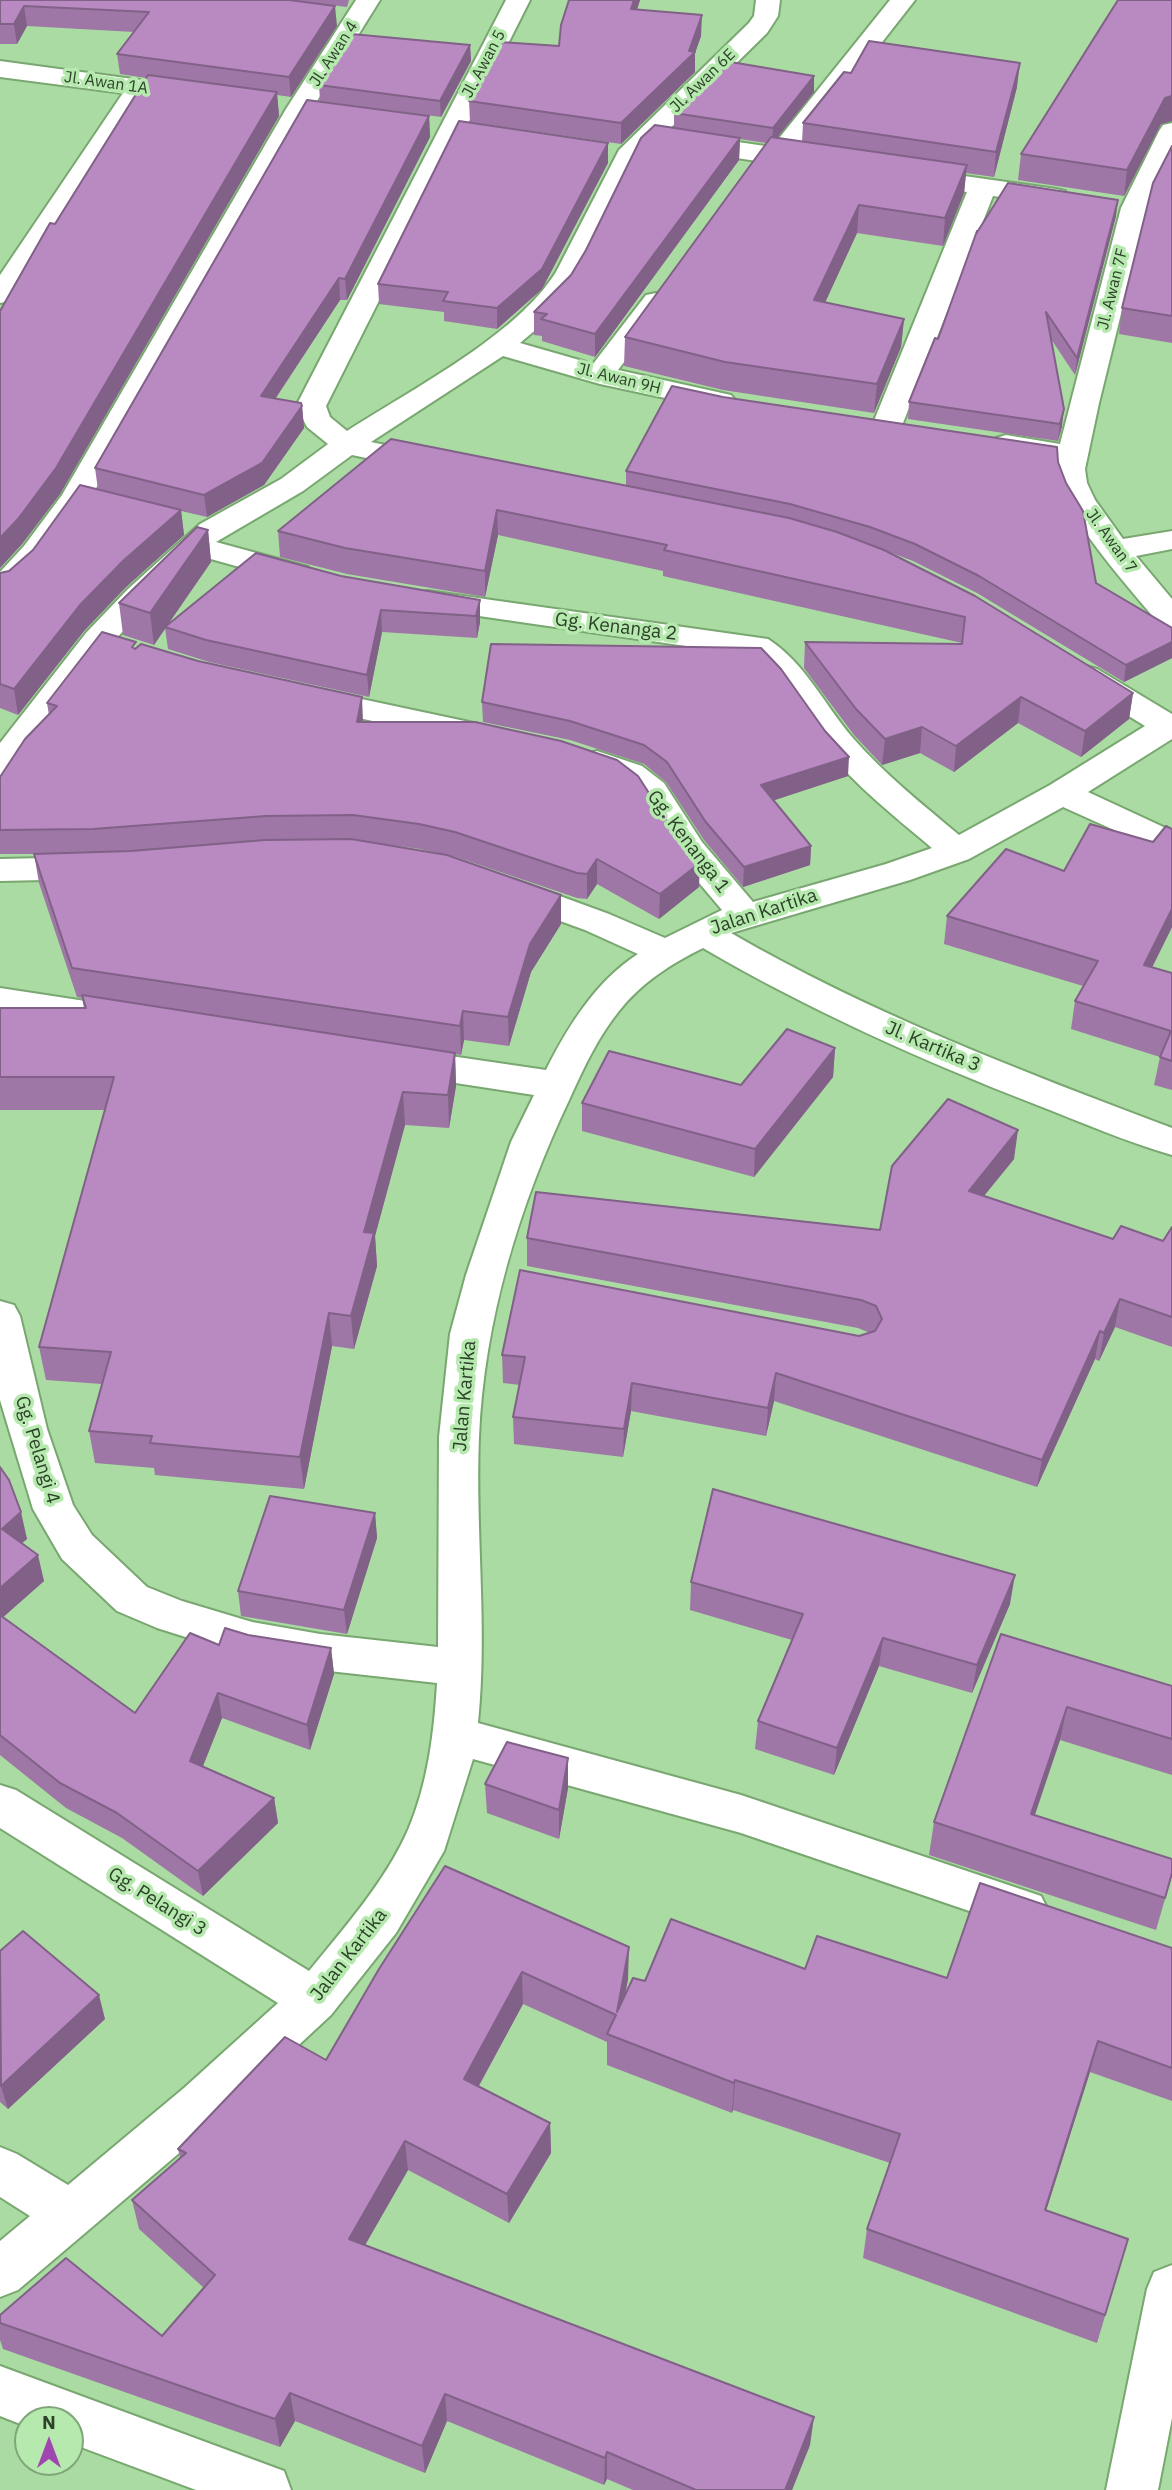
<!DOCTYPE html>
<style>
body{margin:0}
#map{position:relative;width:1172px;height:2490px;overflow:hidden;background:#aadba2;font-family:"IBM Plex Sans",sans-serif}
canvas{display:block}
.north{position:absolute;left:14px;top:2406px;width:70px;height:70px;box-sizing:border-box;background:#b6e9ae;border:2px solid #7fa679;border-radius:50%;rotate:0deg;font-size:19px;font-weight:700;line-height:28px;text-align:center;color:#2d412a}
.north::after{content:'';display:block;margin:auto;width:24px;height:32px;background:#a046b1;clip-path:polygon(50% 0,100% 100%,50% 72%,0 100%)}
</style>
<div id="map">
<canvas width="1172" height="2490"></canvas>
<div class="north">N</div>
</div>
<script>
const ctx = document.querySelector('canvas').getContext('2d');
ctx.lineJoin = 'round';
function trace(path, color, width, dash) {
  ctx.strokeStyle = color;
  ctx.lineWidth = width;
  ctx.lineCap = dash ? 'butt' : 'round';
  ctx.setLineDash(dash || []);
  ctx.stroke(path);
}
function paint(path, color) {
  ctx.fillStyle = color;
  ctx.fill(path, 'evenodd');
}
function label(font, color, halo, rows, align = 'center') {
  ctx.font = font + ' "IBM Plex Sans",sans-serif';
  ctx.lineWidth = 7;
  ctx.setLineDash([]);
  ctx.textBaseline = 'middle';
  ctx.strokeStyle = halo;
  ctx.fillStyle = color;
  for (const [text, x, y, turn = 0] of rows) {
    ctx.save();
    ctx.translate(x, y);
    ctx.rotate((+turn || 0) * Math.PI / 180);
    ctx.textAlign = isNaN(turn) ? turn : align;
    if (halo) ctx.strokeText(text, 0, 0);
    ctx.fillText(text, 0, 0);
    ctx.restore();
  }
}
const minor = new Path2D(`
 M356 0H380L312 109 91 497 46 560 11 597 0 599V572L24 546 62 495 286 109Z
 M506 0H530L326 406 330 417 347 431C412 389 516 336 556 272L619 150 749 23 754 16 756 0H780L778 16 767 33 639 159 584 272 569 296 546 321 520 343 593 364 646 295 656 293 666 295 670 301 618 370 731 395 736 401 731 407 721 410 600 384 503 356 371 442 439 456 443 462 439 468 428 471 352 455 303 491 216 542 308 567 313 574 308 581 297 583 200 556 150 603 108 647 12 774 0 777V743L86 633 128 589 200 524 281 479 328 444 307 427 296 406Z
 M890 0H915L797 151 819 155 823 161 819 167 810 169 690 151 681 149 677 143 681 137 690 135 772 147Z
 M0 61 192 87 201 90 205 95 201 100 192 103 147 97 10 301 0 303V275L123 93 0 77Z
 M1172 123V158L1147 208 1099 403 1085 469 1087 483 1095 500 1123 539 1172 531V549L1136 556 1172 599V629L1161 626C1135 594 1048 501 1057 461L996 450 991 444 996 438 1006 435 1060 444 1121 208 1159 131 1163 125Z
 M915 169 1056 189 1065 191 1069 197 1065 203 1056 205 993 196 901 428 896 434 886 437 876 434 871 428 967 192 906 183 902 177 906 171Z
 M428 591 768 639C805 663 824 704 852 737 884 774 922 804 959 835L1050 785 1145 726 1075 683 1070 676 1075 669 1086 666 1097 669 1172 714V739L1088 792 1172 831V856L1063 807 969 859 910 880 731 933C871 1014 1021 1071 1172 1128V1155C1126 1142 1081 1122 1037 1105 921 1060 809 1010 703 948 671 964 642 982 619 1011 598 1037 584 1067 570 1098 520 1203 484 1320 479 1437 475 1532 488 1628 478 1723L741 1795 1041 1896 1048 1910 1041 1924 1025 1930 741 1833 473 1759 444 1851 396 1933 331 2015 218 2120 18 2290 0 2297V2241L30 2216 0 2197V2147L17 2154 68 2185 184 2088 278 2003 0 1828V1785L16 1790 309 1971C344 1928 385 1882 408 1830 428 1783 434 1733 437 1683L320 1670 252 1658 157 1628 117 1611 62 1559 33 1509 0 1400V1301L14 1305 20 1316 47 1429 73 1505 92 1535 147 1587 182 1601 252 1622 320 1634 438 1647 439 1437 450 1334 466 1275 511 1142 534 1095 403 1075 390 1071 385 1062 390 1053 403 1049 546 1070C568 1026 596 981 638 954L585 930 500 899 495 891 500 883 512 879 524 883 609 914 665 938 722 910 678 858 640 799 618 782 585 769 580 762 585 755 597 751 642 766 664 783 702 842 753 902 886 864 932 848C895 817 856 786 826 749 801 717 783 678 748 655L417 607 412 600 417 593Z
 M310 688 474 723 486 726 490 733 486 740 474 743 299 705 294 698 299 691Z
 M89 857 101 860 106 868 101 876 89 879 0 881V859Z
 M0 988 105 1004 118 1007 123 1016 118 1025 105 1028 0 1012Z
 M1172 2265V2418L1158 2490H1106L1147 2289 1154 2272Z
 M0 2366 284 2471 291 2490H196L70 2443V2420H28V2427L0 2416Z`);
trace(minor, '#78a770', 4);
paint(minor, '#fff');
paint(new Path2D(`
 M0 0H349L347 7 292 0 337 26 291 97 277 95 279 116 60 494 22 544 0 568V311L146 78 120 74 117 54 134 32 27 26 17 44H0Z
 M569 0H640L637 9 701 36 695 53V72L621 144 470 122 469 101 559 46Z
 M1172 0V121L1161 124 1124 196 1018 180 1021 154Z
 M470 45 471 61 441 117 320 101 319 85Z
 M1017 87 994 177 966 173 964 193 943 246 857 233 825 302 904 319 901 347 874 413 723 390 624 366 625 337 766 143 740 139 739 160 595 357 542 341V336L534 335V312L571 275 674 128V113L814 92 777 138 802 142 803 123Z
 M429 116 430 137 347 300H340L276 398 302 406 304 428 264 485 207 517 181 511 184 535 126 587 84 631 18 715 0 708V573L9 571 98 490 95 468Z
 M1172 146V343L1119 334 1122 308Z
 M608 163 542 289 497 329 444 321V312L379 304 378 284Z
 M1116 216 1075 375 1051 339 1062 426 1058 441 908 419 909 402 938 339Z
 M723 397 1058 462 1096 583 1172 628V658L1124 682 977 593 913 561 860 541 1133 693 1129 719 1081 757 1018 723 954 772 920 753 882 765 854 735 804 668 805 642 962 644V643L663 576V571L498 535 485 597 347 574 280 557 278 531 626 485V471Z
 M208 530 211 562 167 625 341 576 480 600V622L477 638 382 632 369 697 209 662 168 649 165 628 154 645 123 635 119 603Z
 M136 648 363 722 699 887 659 919 597 884 587 899 577 898 456 857 420 849 355 840 561 895V924L531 972 509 1046 464 1040 461 1055 455 1054 456 1086 449 1128 405 1125 375 1236 377 1266 354 1349 332 1346 304 1489 155 1475 154 1468 95 1463 89 1431 102 1384 46 1380 39 1347 105 1110H0V1008H84L82 998 77 997 39 883 34 854H36H0V777L49 715 47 703Z
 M482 702 848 776 773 800 811 846 810 865 743 887 704 840 666 782 644 764 570 740 483 722Z
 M1153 842 1172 927 1152 968 1172 973V1090L1154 1085 1160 1057 1071 1029 1075 1001 1083 986 944 944 947 916 1064 871Z
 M835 1048 833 1077 754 1177 582 1131V1103L741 1085Z
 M1014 1159 984 1196 1113 1239 1163 1241 1172 1227V1347L1115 1327 1099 1361 1095 1359 1037 1487 774 1401 766 1436 631 1411 623 1457 514 1444 513 1417 520 1385 503 1383 502 1355 859 1336 870 1333 858 1328 527 1266V1238L880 1230Z
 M0 1467 27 1539 21 1543 44 1581 3 1617 135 1713 219 1645 248 1635 331 1648 334 1674 310 1750 222 1718 203 1766 274 1798 278 1823 203 1896 122 1838 66 1808 0 1755Z
 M375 1513 377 1538 347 1634 241 1616 238 1591Z
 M691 1582 1010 1604 972 1693 879 1666 834 1775 755 1749 758 1721 792 1640 690 1610Z
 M1001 1634 1172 1686V1775L1060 1740 1035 1815 1172 1875 1156 1930 929 1855 934 1822Z
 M568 1758V1788L559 1839 487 1813 485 1784Z
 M445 1866 628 1979 625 1995 645 1981 805 1969 947 1978 1172 1948V2101L1090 2072 1046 2211 1128 2239 1097 2343 863 2258 867 2229 890 2163 733 2110 732 2113 607 2065V2042L523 2004 479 2086 550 2123 551 2153 509 2223 408 2170 365 2245 810 2445 792 2490H633L607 2479 604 2485 447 2421 425 2473 295 2421 280 2447 3 2349 0 2340V2315L162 2336 204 2288 139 2229 132 2200 180 2158 178 2149 326 2060Z
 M0 1951 105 2019 8 2109 0 2102Z`), '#9e77a6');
paint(new Path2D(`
 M634 0H640L631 29V9Z
 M24 6 27 26 17 44 14 24Z
 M335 6 337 26 291 97 289 77Z
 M702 15 701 36 695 53V72L621 144V123L689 51Z
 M470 45 471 61 441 117 440 101Z
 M1020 63 1017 87 994 177 996 152Z
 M814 76V92L772 144 773 128Z
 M277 92 279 116 60 494 22 544 0 568V538Z
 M1172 96V121L1161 124 1124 196 1127 170 1165 98Z
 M429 116 430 137 347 300 345 279Z
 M740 138 739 160 595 357V334Z
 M608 143V163L542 289 497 329V308Z
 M967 165 964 193 943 246 945 218Z
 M1118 200 1116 216 1075 375 1077 358Z
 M859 205 857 233 813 329 814 300Z
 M339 278 340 300 263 417 261 396Z
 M904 319 901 347 874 413 877 384Z
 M302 406 304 428 264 485 207 517 204 495Z
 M1064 409 1062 426 1058 441 1060 424Z
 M181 510 184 535 126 587 84 631 18 715 14 689 80 605 123 561Z
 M497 510 498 535 485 597V571Z
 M208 530 211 562 154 645 150 613Z
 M480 600V622L477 638 476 616Z
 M381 610 382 632 369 697 367 675Z
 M1172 642V658L1124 682 1126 665Z
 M1133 693 1129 719 1081 757 1085 731Z
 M362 697 363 722H357Z
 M1021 697 1018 723 954 772 956 746Z
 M922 727 920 753 882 765 885 739Z
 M849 757 848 776 760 805 761 785Z
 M811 846 810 865 743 887 744 867Z
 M597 859V884L587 899V874Z
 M700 863 699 887 659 919 660 894Z
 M561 895V924L531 972 509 1046 508 1017 530 944Z
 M1172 909V927L1139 993 1144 965Z
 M463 1011 464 1040 461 1055 460 1026Z
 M835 1048 833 1077 754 1177 755 1149Z
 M455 1053 456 1086 449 1128 448 1095Z
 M403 1092 405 1125 375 1236 377 1266 354 1349 351 1316 364 1232Z
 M1018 1130 1014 1159 965 1219 969 1191Z
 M1120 1299 1115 1327 1099 1361 1104 1333Z
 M329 1313 332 1346 304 1489 300 1457Z
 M1100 1331 1095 1359 1037 1487 1042 1460Z
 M776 1373 774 1401 766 1436 768 1408Z
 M632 1383 631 1411 623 1457 624 1429Z
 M21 1512 27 1539 8 1555 2 1529Z
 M375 1513 377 1538 347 1634 344 1610Z
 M38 1555 44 1581 0 1620V1588Z
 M1015 1575 1010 1604 972 1693 977 1665Z
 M883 1638 879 1666 834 1775 837 1748Z
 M331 1648 334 1674 310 1750 307 1725Z
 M218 1693 222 1718 195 1786 190 1761Z
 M1067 1707 1060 1740 1024 1846 1031 1814Z
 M568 1758V1788L559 1839V1810Z
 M274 1798 278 1823 203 1896 198 1871Z
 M629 1947 628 1979 617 2038V2012Z
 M522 1972 523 2004 466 2109 464 2079Z
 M99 1995 105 2019 8 2109 1 2086Z
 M1098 2041 1090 2072 1037 2239 1045 2210Z
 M735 2080 733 2110 732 2113 734 2083Z
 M550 2123 551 2153 509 2223 507 2194Z
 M405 2141 408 2170 352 2268 349 2239Z
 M290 2393 295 2421 280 2447 275 2419Z
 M445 2394 447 2421 425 2473 422 2446Z
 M814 2417 810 2445 792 2490H785Z
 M607 2452V2479L604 2485 605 2458Z`), '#816187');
const building = new Path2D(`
 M0 0H289L335 6 289 77 117 54 149 12 24 6 14 24H0Z
 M569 0H634L631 9 702 15 689 51 695 52 621 123 469 101 500 42 559 46 561 25Z
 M1118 0H1172V96L1165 98 1127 170 1021 154Z
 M352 34 470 45 440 101 319 85Z
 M869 41 1020 63 996 152 803 123 844 72 851 73Z
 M725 61 814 76 773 128 674 113Z
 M148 75 277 92 56 468 18 519 0 538V311L50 223 55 224Z
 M307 100 429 116 345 279 339 278 261 396 301 403 302 406 262 463 204 495 95 468Z
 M459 121 608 143 542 269 497 308 443 301 448 292 378 284Z
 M655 125 740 138 595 334 541 319 547 314 534 312 571 275 586 250 641 138Z
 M771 137 967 165 945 218 859 205 814 300 904 319 877 384 725 362 625 337Z
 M1172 146V316L1122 308 1153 183Z
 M1008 183 1118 200 1077 358 1046 312 1064 409 1060 424 909 402 935 338 938 339 977 231 976 234Z
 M672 386 723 397 1057 447 1058 462 1066 483 1083 511 1096 583 1172 628V642L1126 665 979 576 915 544 870 527 790 504 626 471Z
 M391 439 789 518 837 532 884 550 975 596 1133 693 1085 731 1021 697 956 746 922 727 885 739 856 709 805 642 962 644 965 617 664 550 667 545 497 510 485 571 345 548 278 531Z
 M80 485 181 510 123 561 80 605 14 689 0 684V573L9 571 33 550Z
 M197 527 208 530 150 613 119 603Z
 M256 553 341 576 480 600 476 616 381 610 367 675 206 640 165 627Z
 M102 632 136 642 132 647 135 649 141 644 198 661 362 697 357 722H475L561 741 617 760 638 776 676 835 700 863 660 894 597 859 587 874 577 873 455 832 419 824 353 815 266 816 93 829 0 830V777L25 739 57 706 47 703Z
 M491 644 761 648 781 669 825 731 849 757 761 785 811 846 744 867 705 821 667 762 644 745 570 721 482 702Z
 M1090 824 1153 842 1166 826 1172 829V909L1144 965 1172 973V1061L1160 1057 1171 1031 1075 1001 1098 961 947 916 1006 849 1064 871Z
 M351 839 447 855 561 895 530 944 508 1017 463 1011 460 1026 72 968 34 854 131 851 265 840Z
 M82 995 455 1053 448 1095 403 1092 364 1232 374 1233 351 1316 329 1313 300 1457 150 1443 152 1436 89 1431 111 1352 39 1347 114 1077H0V1008H86Z
 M787 1029 835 1048 755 1149 582 1103 609 1051 741 1085Z
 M948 1099 1018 1130 969 1191 1113 1239 1121 1226 1163 1241 1172 1227V1317L1120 1299 1104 1333 1100 1331 1042 1460 776 1373 768 1408 632 1383 624 1429 513 1417 525 1357 502 1355 520 1270 859 1336 875 1331 882 1319 876 1306 861 1300 527 1238 536 1192 880 1230 892 1166Z
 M0 1467 9 1480 21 1512 2 1529 38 1555 0 1588Z
 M713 1489 1015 1575 977 1665 883 1638 837 1748 758 1721 803 1614 691 1582Z
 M270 1496 375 1513 344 1610 238 1591Z
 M0 1615 135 1713 190 1633 219 1645 225 1628 248 1635 331 1648 307 1725 218 1693 190 1761 274 1798 198 1871 117 1813 60 1783 0 1735Z
 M1001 1634 1172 1686V1739L1067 1707 1031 1814 1172 1859V1873L1165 1898 934 1822Z
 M507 1742 568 1758 559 1810 485 1784Z
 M445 1866 629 1947 617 2012 633 1978 645 1981 671 1919 805 1969 817 1936 947 1978 980 1883 1172 1948V2068L1098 2041 1045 2210 1128 2239 1105 2315 867 2229 900 2134 735 2080 734 2083 607 2034 616 2015 522 1972 464 2079 550 2123 507 2194 405 2141 349 2239 814 2417 785 2490H696L607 2452 605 2458 445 2394 422 2446 290 2393 275 2419 0 2323V2315L66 2258 162 2336 215 2275 132 2200 186 2153 178 2149 285 2037 326 2060 379 1969Z
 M23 1931 99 1995 1 2086 0 1951Z`);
paint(building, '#b88ac1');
trace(building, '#816187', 2);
label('16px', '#2d412a', '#b6e9ae', [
 ["Jl. Awan 4",334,54,-57],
 ["Jl. Awan 5",484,64,-62],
 ["Jl. Awan 6E",703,81,-44],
 ["Jl. Awan 1A",106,83,8],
 ["Jl. Awan 7F",1113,289,-76],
 ["Jl. Awan 9H",619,379,14],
 ["Jl. Awan 7",1111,541,54]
]);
label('19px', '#2d412a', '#b6e9ae', [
 ["Gg. Kenanga 2",616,627,7],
 ["Gg. Kenanga 1",688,842,53],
 ["Jalan Kartika",764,912,-18],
 ["Jl. Kartika 3",933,1047,23],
 ["Jalan Kartika",465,1396,-85],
 ["Gg. Pelangi 4",37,1450,73],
 ["Gg. Pelangi 3",157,1902,32],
 ["Jalan Kartika",349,1955,-52]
]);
</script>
